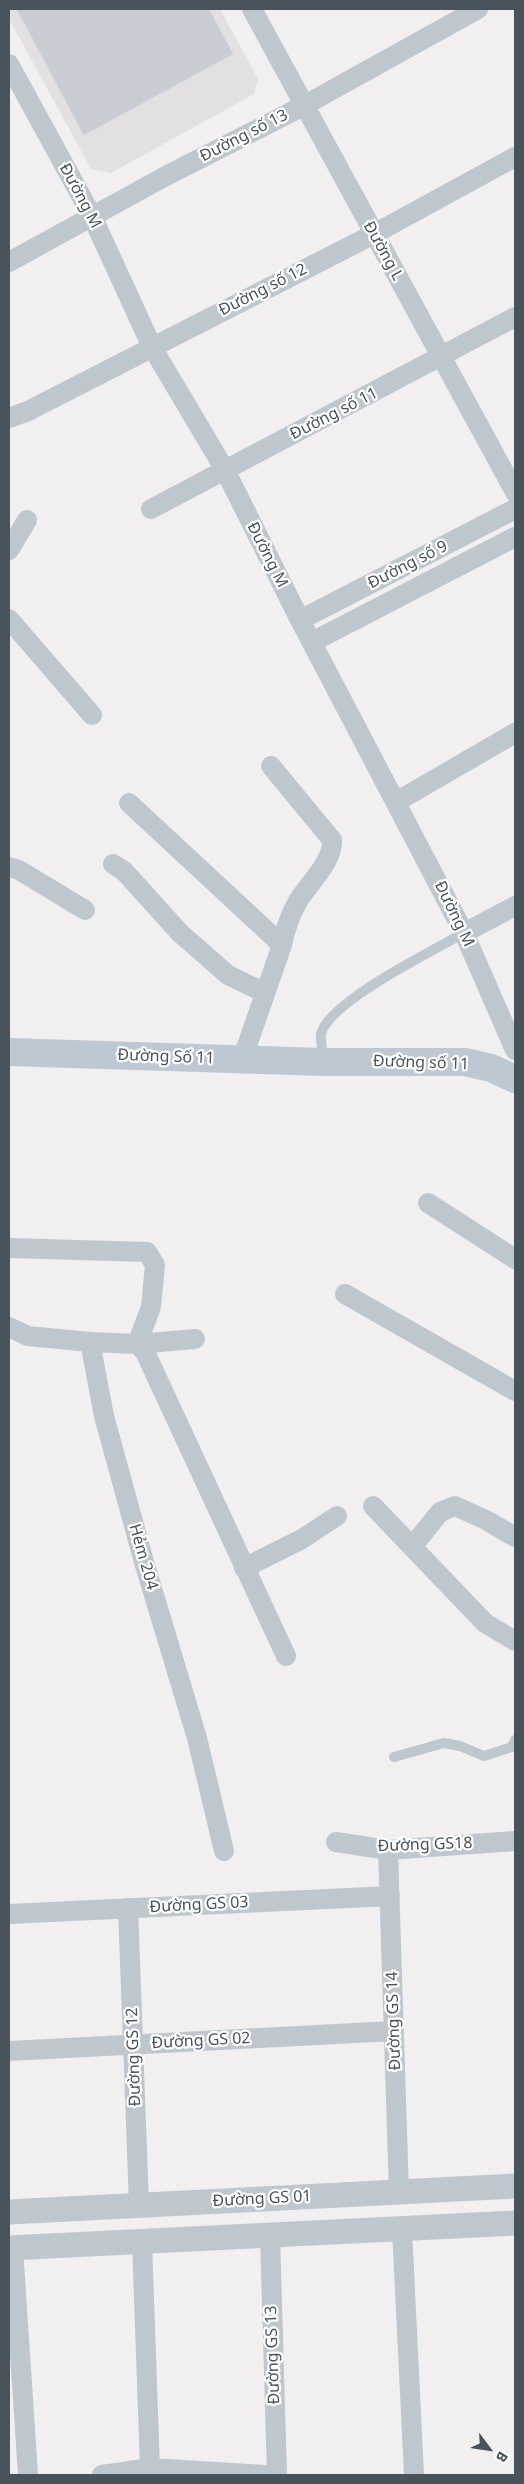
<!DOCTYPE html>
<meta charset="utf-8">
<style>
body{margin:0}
#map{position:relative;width:524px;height:2484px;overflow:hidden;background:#f2eff0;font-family:"Noto Sans",sans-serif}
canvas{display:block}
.frame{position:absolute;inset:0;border:10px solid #48535c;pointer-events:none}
.north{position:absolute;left:464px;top:2424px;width:50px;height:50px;-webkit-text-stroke:4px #fff;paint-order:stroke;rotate:121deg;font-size:14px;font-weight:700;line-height:20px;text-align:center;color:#48535c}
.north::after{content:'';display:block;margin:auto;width:18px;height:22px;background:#48535c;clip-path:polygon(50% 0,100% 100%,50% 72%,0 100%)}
</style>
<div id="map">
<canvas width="524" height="2484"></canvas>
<div class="frame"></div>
<div class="north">B</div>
</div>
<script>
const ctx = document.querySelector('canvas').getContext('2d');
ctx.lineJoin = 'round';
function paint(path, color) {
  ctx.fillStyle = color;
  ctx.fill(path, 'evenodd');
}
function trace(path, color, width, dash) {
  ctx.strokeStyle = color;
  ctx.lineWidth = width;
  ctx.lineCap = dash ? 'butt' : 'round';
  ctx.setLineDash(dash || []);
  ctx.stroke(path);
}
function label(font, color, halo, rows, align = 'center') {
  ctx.font = font + ' "Noto Sans",sans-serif';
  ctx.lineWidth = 4.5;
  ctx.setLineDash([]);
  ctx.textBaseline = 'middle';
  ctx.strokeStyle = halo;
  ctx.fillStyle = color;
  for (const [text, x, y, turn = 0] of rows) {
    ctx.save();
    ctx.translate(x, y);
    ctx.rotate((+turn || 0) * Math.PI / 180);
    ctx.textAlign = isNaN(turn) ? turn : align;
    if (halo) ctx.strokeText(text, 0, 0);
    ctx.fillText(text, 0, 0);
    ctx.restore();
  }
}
paint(new Path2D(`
 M9 9H220L258 79 254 94 111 173 91 169 9 19Z`), '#e3e0e1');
const building = new Path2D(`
 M17 9H209L233 54 84 135Z`);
paint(building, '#c9ccd2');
trace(building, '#d4d6db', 1);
trace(new Path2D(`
 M324 1061C323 1053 320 1041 321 1034 328 1002 434 950 464 933
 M394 1757 444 1743 460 1746 484 1756 512 1747 515 1740`), '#bec7ce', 10);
trace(new Path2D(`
 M252 9 515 492
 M9 64 92 216 152 347 225 470 300 620 464 933 515 1050
 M9 262 164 177 305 105 478 9
 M9 418 28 411 374 234 515 157
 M151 509 515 317
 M9 550 27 520
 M9 619 92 715
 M300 620 515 509
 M312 642 515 537
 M271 766 332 840C333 862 309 883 298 901 290 915 285 930 282 945
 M396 802 515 733
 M129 803 282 945 242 1060
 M113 864 124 871 180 933 228 975 265 993
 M9 867 19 870 85 910
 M464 933 515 906
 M428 1203 515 1259
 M9 1248 147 1252 155 1265 151 1307 137 1344 195 1339
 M345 1294 515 1391
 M9 1327 28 1336 90 1342 104 1416 144 1562 197 1738 224 1851
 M90 1342 137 1344 145 1352 286 1656
 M373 1506 485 1623 515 1641
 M412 1547 440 1512 455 1506 486 1520 515 1537
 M244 1568 302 1539 337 1516
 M336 1842 388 1850 515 1841
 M388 1850 399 2193
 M128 1908 139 2205
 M9 1914 390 1896
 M9 2051 394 2031
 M402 2229 414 2475
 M270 2235 277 2475
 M142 2242 150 2468
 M13 2248 28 2475
 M102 2475 150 2468 265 2475`), '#bec7ce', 20);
trace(new Path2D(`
 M9 2212 515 2186
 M9 2248 515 2223`), '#bec7ce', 25);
trace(new Path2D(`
 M9 1052 324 1062H465L491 1068 515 1079`), '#bec8d3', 28);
label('16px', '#48535c', '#fff', [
 ["Đường số 13",244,136,-27],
 ["Đường M",80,196,62],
 ["Đường L",383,251,61],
 ["Đường số 12",263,290,-27],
 ["Đường số 11",334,414,-27],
 ["Đường M",267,555,63],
 ["Đường số 9",408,565,-27],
 ["Đường M",454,914,64],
 ["Đường Số 11",166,1057,2],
 ["Đường số 11",421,1063,2],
 ["Hẻm 204",143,1557,74],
 ["Đường GS18",425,1845,-2],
 ["Đường GS 03",199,1905,-3],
 ["Đường GS 14",394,2021,-92],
 ["Đường GS 02",201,2041,-3],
 ["Đường GS 12",134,2057,-92],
 ["Đường GS 01",262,2199,-3],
 ["Đường GS 13",273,2355,-92]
]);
</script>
